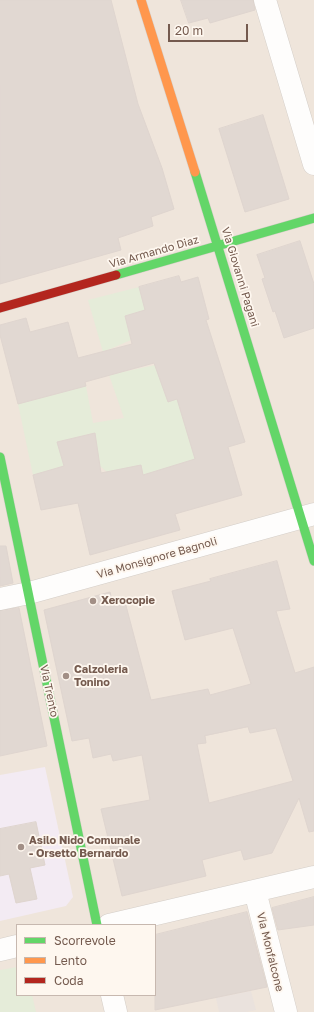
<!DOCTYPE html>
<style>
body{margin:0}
#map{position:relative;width:314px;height:1012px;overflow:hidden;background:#f7f2ed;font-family:"Golos Text",sans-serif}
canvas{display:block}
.legend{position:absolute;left:16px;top:924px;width:140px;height:72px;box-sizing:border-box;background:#fef7ef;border:1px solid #c7b8af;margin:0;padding:5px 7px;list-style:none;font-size:12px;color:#745a4e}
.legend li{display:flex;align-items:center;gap:8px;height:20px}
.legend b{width:20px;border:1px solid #c7b8af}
.scale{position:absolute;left:168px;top:24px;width:80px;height:18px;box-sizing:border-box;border:2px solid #745a4e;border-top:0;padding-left:5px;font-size:12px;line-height:14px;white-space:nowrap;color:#745a4e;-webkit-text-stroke:3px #fef7ef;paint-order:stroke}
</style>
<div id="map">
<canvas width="314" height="1012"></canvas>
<ul class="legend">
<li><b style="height:5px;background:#63d668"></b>Scorrevole</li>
<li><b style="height:5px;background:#ff974d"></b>Lento</li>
<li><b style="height:5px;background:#b3261e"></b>Coda</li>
</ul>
<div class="scale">20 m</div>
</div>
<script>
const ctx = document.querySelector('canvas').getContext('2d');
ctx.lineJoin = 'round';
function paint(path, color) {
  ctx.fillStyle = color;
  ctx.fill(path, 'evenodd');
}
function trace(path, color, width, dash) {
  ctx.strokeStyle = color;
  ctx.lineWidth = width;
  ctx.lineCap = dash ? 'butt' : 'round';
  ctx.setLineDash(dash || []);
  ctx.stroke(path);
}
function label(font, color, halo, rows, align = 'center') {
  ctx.font = font + ' "Golos Text",sans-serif';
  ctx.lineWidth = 3.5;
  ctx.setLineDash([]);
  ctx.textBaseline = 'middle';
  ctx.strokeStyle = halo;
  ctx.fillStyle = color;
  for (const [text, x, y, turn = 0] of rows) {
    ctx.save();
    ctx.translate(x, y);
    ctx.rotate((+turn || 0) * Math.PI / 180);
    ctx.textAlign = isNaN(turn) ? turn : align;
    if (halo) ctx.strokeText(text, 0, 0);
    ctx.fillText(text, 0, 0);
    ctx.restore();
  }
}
paint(new Path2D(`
 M0 0H314V1012H0ZM17 925H155V995H17Z`), '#efe5db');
paint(new Path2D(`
 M251 991 256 1010 246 1012H219L216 998Z`), '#eae2dd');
paint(new Path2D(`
 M45 767 73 897 66 906 0 921V876L9 874 16 903 36 899 30 868 45 865 36 822 0 829V775Z`), '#f3ebf3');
paint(new Path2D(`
 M139 287 145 310 125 316 131 340 103 352 88 300Z
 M155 365 180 397 195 459 156 471 149 499 141 465 107 472 100 466 94 433 57 442 64 466 33 475 18 404 86 386 93 423 124 418 109 375Z
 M17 967V995H32L36 1012H0V970Z`), '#e5ecd9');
const building = new Path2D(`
 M0 0H111L138 104 162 168 174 209 151 217 153 226 118 238 121 250 0 284Z
 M181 0H253L255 10 210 23 208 18 189 23Z
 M263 115 289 199 245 212 219 129Z
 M300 241 314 284V328L284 338 275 311 273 312 262 279 265 278 257 255Z
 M179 276 181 282 198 277 209 319 206 320 245 442 228 447 242 495 175 514 180 530 90 555 78 503 41 510 33 475 64 466 57 442 95 433 101 473 141 465 143 475 195 459 177 399 168 402 154 363 85 382 86 386 18 404 0 335V325L26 318 30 332 68 322 78 358 132 344 125 316 145 310 139 287Z
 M0 546H6L13 583 0 586Z
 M277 561 290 609 276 611 295 673 314 667V831L309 832 299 798 272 853 244 860 241 850 202 860 206 876 122 896 101 809 150 800 142 755 113 761 111 754 93 758 89 738 72 741 44 610 110 592 113 605 125 602 151 700 208 689 210 695 251 684 233 628 185 640 172 591 211 581 210 579ZM248 727 250 733 276 728 293 781 209 803 197 744 206 743 205 736Z
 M19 608 47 746 0 756V611Z
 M36 822 45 865 30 868 37 899 16 903 9 874 0 876V829Z
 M314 897V925L278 930 272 908Z
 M247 912 267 987 155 1010V935Z`);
paint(building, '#e1d8d2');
trace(building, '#dfd5cf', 1);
const street = new Path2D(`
 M265 0 314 164
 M0 599 29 593 314 514
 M255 891 286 1012
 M109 925 314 877
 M0 950 17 946
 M112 995 116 1012`);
const fast = new Path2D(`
 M195 172 314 561
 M116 275 314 218
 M0 457 97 925`);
const slow = new Path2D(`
 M141 0 195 172`);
const jam = new Path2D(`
 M0 308 116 275`);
trace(street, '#d4cec8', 23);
trace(fast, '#d5cec8', 10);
trace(slow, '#d5cec8', 10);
trace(jam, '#d5cec8', 10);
trace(street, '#fefdfc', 22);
trace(fast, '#63d668', 9);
trace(slow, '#ff974d', 9);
trace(jam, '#b3261e', 9);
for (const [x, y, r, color] of [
 [93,601,4,"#a28f86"],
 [66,676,4,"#a28f86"],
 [21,847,4,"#a28f86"]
]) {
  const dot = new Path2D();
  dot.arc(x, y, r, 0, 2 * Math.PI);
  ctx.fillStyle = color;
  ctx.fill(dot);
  trace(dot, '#fef7ef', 1.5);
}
label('11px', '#745a4e', '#fef7ef', [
 ["Via Armando Diaz",154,252,-16],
 ["Via Giovanni Pagani",240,277,73],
 ["Via Monsignore Bagnoli",157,558,-16],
 ["Via Trento",49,691,78],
 ["Via Monfalcone",270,952,76]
]);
label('bold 11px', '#745a4e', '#fef7ef', [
 ["Xerocopie",101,601],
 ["Calzoleria",74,670],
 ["Tonino",74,683],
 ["Asilo Nido Comunale",29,841],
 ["- Orsetto Bernardo",29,854]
], 'left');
</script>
